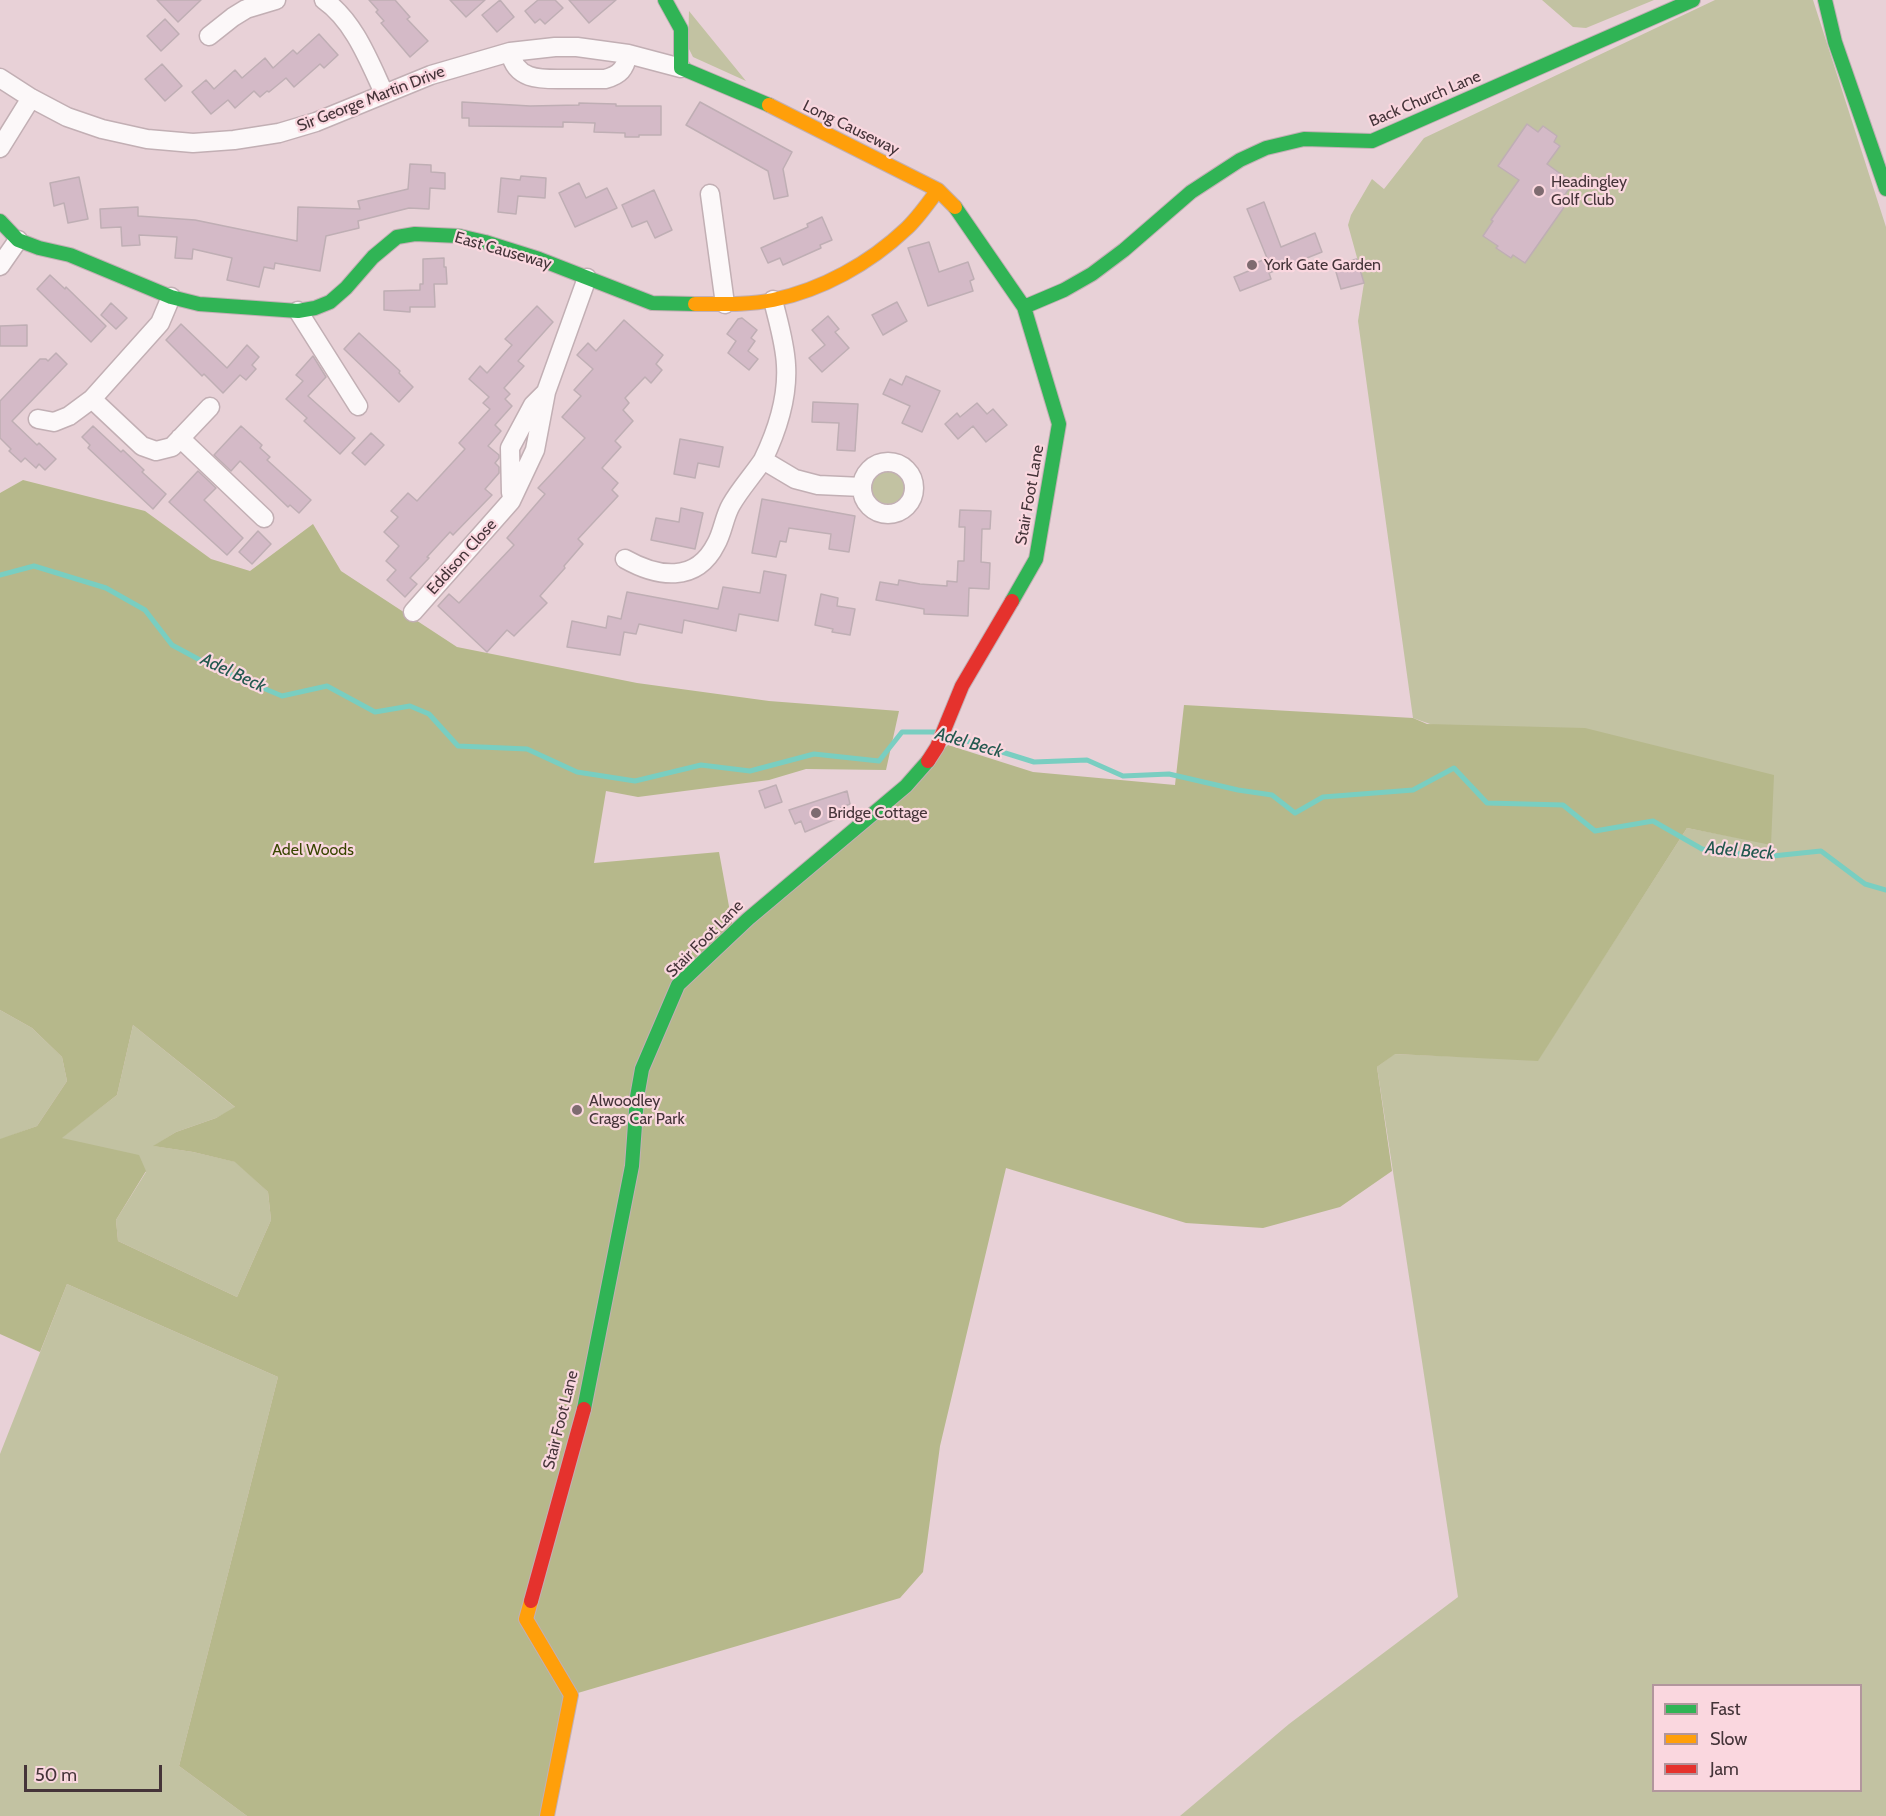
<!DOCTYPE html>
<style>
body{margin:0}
#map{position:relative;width:1886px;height:1816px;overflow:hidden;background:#e8d1d7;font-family:Cabin,sans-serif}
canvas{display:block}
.legend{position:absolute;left:1652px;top:1684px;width:210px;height:108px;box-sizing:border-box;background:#fad7df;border:2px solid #b2969d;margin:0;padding:8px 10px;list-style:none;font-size:18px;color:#453439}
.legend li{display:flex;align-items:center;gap:12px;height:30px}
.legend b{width:30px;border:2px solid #b2969d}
.scale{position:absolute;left:24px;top:1765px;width:138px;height:27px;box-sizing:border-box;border:3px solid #453439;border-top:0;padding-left:8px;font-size:18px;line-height:21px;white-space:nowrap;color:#453439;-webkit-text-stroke:4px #fad7df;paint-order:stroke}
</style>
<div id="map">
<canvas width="1886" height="1816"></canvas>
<ul class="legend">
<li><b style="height:8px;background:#30b455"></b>Fast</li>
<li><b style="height:8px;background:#ff9f0a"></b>Slow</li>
<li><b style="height:8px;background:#e5322d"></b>Jam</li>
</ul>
<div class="scale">50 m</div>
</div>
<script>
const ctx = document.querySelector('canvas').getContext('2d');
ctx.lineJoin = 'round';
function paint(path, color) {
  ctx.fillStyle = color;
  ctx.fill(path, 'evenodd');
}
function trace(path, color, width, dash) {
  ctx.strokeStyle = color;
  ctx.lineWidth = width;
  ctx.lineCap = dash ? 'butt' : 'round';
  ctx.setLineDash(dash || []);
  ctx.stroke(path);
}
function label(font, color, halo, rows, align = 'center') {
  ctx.font = font + ' Cabin,sans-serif';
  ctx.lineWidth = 4.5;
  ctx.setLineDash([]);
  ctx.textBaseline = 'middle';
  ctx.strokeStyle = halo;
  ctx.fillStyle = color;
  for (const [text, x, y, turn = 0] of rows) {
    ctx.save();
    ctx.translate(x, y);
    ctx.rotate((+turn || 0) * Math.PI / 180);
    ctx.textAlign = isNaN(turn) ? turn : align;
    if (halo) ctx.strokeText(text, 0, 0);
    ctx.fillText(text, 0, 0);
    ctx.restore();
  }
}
paint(new Path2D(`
 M1542 0H1654L1586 28 1573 27Z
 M1715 0H1813L1886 227V1816H1180L1289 1724 1458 1597 1377 1067 1394 1054 1538 1060 1687 828 1771 844 1413 718 1358 321 1364 283 1348 225 1351 215 1372 179 1384 189 1424 138ZM1654 1686H1860V1790H1654Z
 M689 11 746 81 693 57 688 47Z
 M871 487a17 17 0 1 1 34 0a17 17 0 1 1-34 0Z
 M0 1010 32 1028 62 1057 67 1081 37 1126 2 1139H0Z
 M133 1025 236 1108 216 1118 176 1132 154 1146 193 1152 236 1162 268 1192 271 1220 237 1297 118 1241 116 1220 146 1172 61 1138 117 1095Z
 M67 1284 278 1377 179 1766 247 1816H0V1454Z`), '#c2c2a2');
paint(new Path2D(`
 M23 480 145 511 211 559 250 571 313 524 341 571 457 647 637 683 769 701 899 711 886 770 806 769 769 780 638 797 606 791 594 863 719 852 735 939 948 745 1033 772 1175 785 1184 705 1413 718 1427 724 1585 728 1774 775 1771 845 1687 828 1538 1061 1395 1054 1377 1067 1392 1171 1340 1207 1263 1228 1186 1223 1006 1168 940 1446 923 1572 900 1598 571 1695 547 1816H247L179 1766 278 1377 67 1284 40 1352 0 1334V1139L37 1126 67 1081 62 1057 32 1028 0 1010V493ZM133 1025 235 1107 216 1118 176 1132 153 1146 193 1152 235 1162 268 1192 271 1220 237 1297 118 1241 116 1220 146 1171 139 1155 62 1138 117 1095Z`), '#b6b88b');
trace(new Path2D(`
 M0 575 34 566 106 588 145 610 172 645 213 667 282 696 327 686 375 712 410 706 429 714 458 746 527 749 577 772 635 781 701 765 750 771 814 754 879 761 902 732H936
 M951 736 1034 762 1087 760 1123 776 1169 774 1238 790 1272 795 1295 813 1323 797 1413 790 1454 768 1487 803 1563 805 1595 831 1653 821 1702 849 1763 857 1821 851 1865 884 1886 890`), '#79cec1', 5);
const building = new Path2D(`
 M157 0H201L178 22Z
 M369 0H395L410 17 407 19 428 41 410 57 381 23 384 21 376 12 378 10Z
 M450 0H485L466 17Z
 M500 0 514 17 497 32 482 15Z
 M538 0H555L563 8 545 24 540 19 535 23 525 11Z
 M569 0H616L589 23Z
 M165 19 179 34 161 51 147 36Z
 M319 34 338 55 324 68 320 64 294 87 286 78 269 92 267 91 260 97 254 91 235 108 228 100 211 114 192 92 206 80 214 89 235 70 242 78 265 58 273 68 293 50 297 54Z
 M162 64 182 86 165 101 145 79Z
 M462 102 530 106 579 105V103L616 104V106H661V135H639V137H625V133L594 132 595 123 563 122V127L469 126V118H462Z
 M700 102 792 152 783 169 788 196 774 199 768 171 686 125Z
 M1527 124 1538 132 1543 126 1557 136 1554 142 1560 146 1547 164 1573 183 1562 199 1567 203 1525 263 1513 255 1511 258 1496 248 1498 246 1483 236 1493 221 1491 220 1519 180 1498 166Z
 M410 164 431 165V172L445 173V189L430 188 429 209 409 208 358 221 359 228 326 236 320 271 275 263 274 269 264 267 259 287 227 280 232 258 193 249 192 259 175 258 177 237 139 235 140 245 122 246 121 227 101 228 100 209 138 207V216L195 220 297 241 298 207 360 209 358 201 408 189Z
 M521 176 546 178 545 198 518 196 516 214 498 212 501 178 520 180Z
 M79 177 88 219 68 223 64 203 54 206 50 183Z
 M579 183 586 198 607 188 617 208 575 227 559 193Z
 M654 190 672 230 655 238 647 221 632 227 622 205Z
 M1264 202 1281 247 1315 233 1322 252 1269 273 1271 279 1240 291 1234 277 1251 270 1250 266 1267 258 1247 209Z
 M822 217 832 240 820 245 821 248 783 265 780 258 768 263 761 248 808 227 807 224Z
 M929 242 939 272 968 262 974 279 970 281 973 291 928 306 908 248Z
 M444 258V267H446L447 284H434L435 307H410V312L384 310V291L420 290V284H423V259Z
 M1357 259 1364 283 1341 289 1334 265Z
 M50 275 65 289 66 287 106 326 91 342 37 289Z
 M897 302 907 321 883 335 872 315Z
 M111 303 127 318 116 329 101 315Z
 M537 306 553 322 518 361 524 366 504 388 510 394 505 399 512 406 495 425 501 431 488 446 499 455V458L495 463 499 467V473L485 489 492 495 453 535 450 532 427 557 429 558 410 578 417 584 405 597 387 580 396 570 386 561 399 546 384 532 398 517 391 511 408 493 417 501 465 449 459 443 490 409 483 403 489 397 469 379 480 366 487 373 512 345 505 339Z
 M828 316 839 329 835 332 849 348 822 372 809 358 825 345 812 330Z
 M742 318 757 330 751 338 755 341 748 351 758 359 749 370 728 353 736 341 727 334 738 319Z
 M624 320 663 355 656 364 662 370 651 383 645 377 625 398 629 403 623 410 633 421 615 441 621 447 602 468 618 483 612 490 618 496 578 539 583 544 564 566 565 568 540 596 547 603 514 636 507 630 487 652 438 606 449 594 459 603 514 545 507 538 545 494 538 488 585 438 562 417 581 396 574 390 593 369 577 355 588 343 596 351Z
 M181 324 227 368 247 345 259 357 252 365 256 369 246 380 240 375 223 393 204 374 202 376 166 340Z
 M27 325V346H0V326Z
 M359 333 400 371 399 373 413 387 399 402 344 349Z
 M56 353 67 364 12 421 37 445 39 443 56 459 45 470 39 464 36 468 25 458 21 462 9 451 11 449 0 438V401L40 359H46L48 361Z
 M313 356 326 377 308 396 355 438 340 454 304 421 307 418 286 399 303 381 296 375Z
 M906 376 940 391 922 432 902 423 910 406 883 394 890 379 902 385Z
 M813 402 858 404 855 451 837 450 839 423 812 422Z
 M977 403 987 414 993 409 1007 425 986 442 973 426 958 439 945 424 957 413 960 417Z
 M93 426 121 452 123 450 144 470 142 472 166 494 153 509 88 448 90 445 82 437Z
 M241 426 262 445 260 448 270 457 267 460 311 500 299 513 290 505 288 507 240 461 231 471 214 455Z
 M371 433 384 445 365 465 352 453Z
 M680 439 723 447 719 467 698 463 695 478 674 474Z
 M198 471 216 488 204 500 243 538 227 555 169 502Z
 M762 499 855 516 849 552 829 549 831 534 789 528 786 542 780 541 776 557 752 553Z
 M681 508 703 513 695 549 651 540 656 518 679 522Z
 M960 510 991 511 990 529H982L981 562 990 563 989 589 969 588 968 616 924 614V609L876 600 880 582 898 585 899 580 920 584 947 586V581L957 582 958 561H964L965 527H959Z
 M258 531 271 544 252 564 239 552Z
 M764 571 786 575 778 621 739 614 736 631 684 620 682 633 639 624 636 634 624 632 620 655 567 647 572 621 606 628 608 616 621 619 627 592 718 609 723 587 760 593Z
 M821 594 838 598 837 606 855 609 850 635 832 632 833 629 815 625Z
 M776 785 782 802 765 808 759 791Z
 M847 791 850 804 840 808 843 816 805 832 801 821 795 824 789 810Z`);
paint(building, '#d4bac7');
trace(building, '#bfaeb4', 1.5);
const street = new Path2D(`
 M324 0C354 21 369 61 384 93
 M209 36 233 17 246 9 276 0
 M510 52C516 82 543 79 567 79 580 79 592 79 605 79 620 75 625 69 628 54
 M0 78 31 98 67 117 102 129 147 139 193 143 234 140 279 133 316 122 431 75 510 52 555 47H577L628 54 681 68
 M0 148 31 98
 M710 194 725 304
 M0 266 18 240
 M171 297 160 323 92 399 142 446 156 451 172 447 210 407
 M773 300C778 321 785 343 786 365 788 397 777 431 763 460L795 479 818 485 862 487
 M298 311 358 406
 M38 419 54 422 69 416 92 399
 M180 438 264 518
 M862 488a26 26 0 1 1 52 0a26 26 0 1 1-52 0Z
 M511 493 510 448 533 405 545 393
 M625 559C657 577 696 584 716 544 723 532 724 517 731 505 740 489 753 475 763 460
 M413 612 511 501 535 450 546 392 587 278`);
const fast = new Path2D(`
 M665 0 681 29V68L769 105
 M1825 0 1835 42 1886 189
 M955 207 1024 307 1059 424 1036 559 1012 601
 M0 221 18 240 39 248 70 255 171 297 199 304 298 311 315 308 330 302 346 288 373 257 397 237 415 234 459 236 485 242 539 259 652 303 695 304
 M1024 307 1064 290 1092 274 1124 250 1191 192 1240 160 1266 148 1304 139 1372 141 1693 0
 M584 1409 632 1166 637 1097 642 1069 678 985 748 919 906 786 928 761`);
const slow = new Path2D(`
 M769 105 938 190 955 207
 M695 304C721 304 749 305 773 300 822 290 870 263 906 229 918 218 928 203 938 190
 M531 1601 526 1619 571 1695 547 1816`);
const jam = new Path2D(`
 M928 761 937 747 962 686 1012 601
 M531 1601 584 1409`);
trace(street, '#c2afb4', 21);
trace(fast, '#c2afb4', 16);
trace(slow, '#c2afb4', 16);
trace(jam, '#c2afb4', 16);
trace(street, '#fcf8f9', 18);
trace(fast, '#30b455', 14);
trace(slow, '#ff9f0a', 14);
trace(jam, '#e5322d', 14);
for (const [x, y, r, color] of [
 [1539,191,6,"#7e6b70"],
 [1252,265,6,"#7e6b70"],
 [816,813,6,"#7e6b70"],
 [577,1110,6,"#7e6b70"]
]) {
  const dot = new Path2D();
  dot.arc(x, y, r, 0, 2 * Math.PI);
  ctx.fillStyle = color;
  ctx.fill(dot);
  trace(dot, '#fad7df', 2);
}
label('16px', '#453439', '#fad7df', [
 ["Sir George Martin Drive",371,99,-21],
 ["Back Church Lane",1425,99,-23],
 ["Long Causeway",851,128,26],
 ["East Causeway",503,251,16],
 ["Stair Foot Lane",1030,495,-80],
 ["Eddison Close",462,557,-48],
 ["Stair Foot Lane",705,939,-45],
 ["Stair Foot Lane",561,1420,-76]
]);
label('16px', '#453439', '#fad7df', [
 ["Headingley",1551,182],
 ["Golf Club",1551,200],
 ["York Gate Garden",1264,265],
 ["Bridge Cottage",828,813],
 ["Alwoodley",589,1101],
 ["Crags Car Park",589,1119]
], 'left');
label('16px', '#384500', '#fad7df', [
 ["Adel Woods",313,850]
]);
label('italic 18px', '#22584f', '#fad7df', [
 ["Adel Beck",233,673,25],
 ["Adel Beck",969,743,16],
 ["Adel Beck",1740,851,5]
]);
</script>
